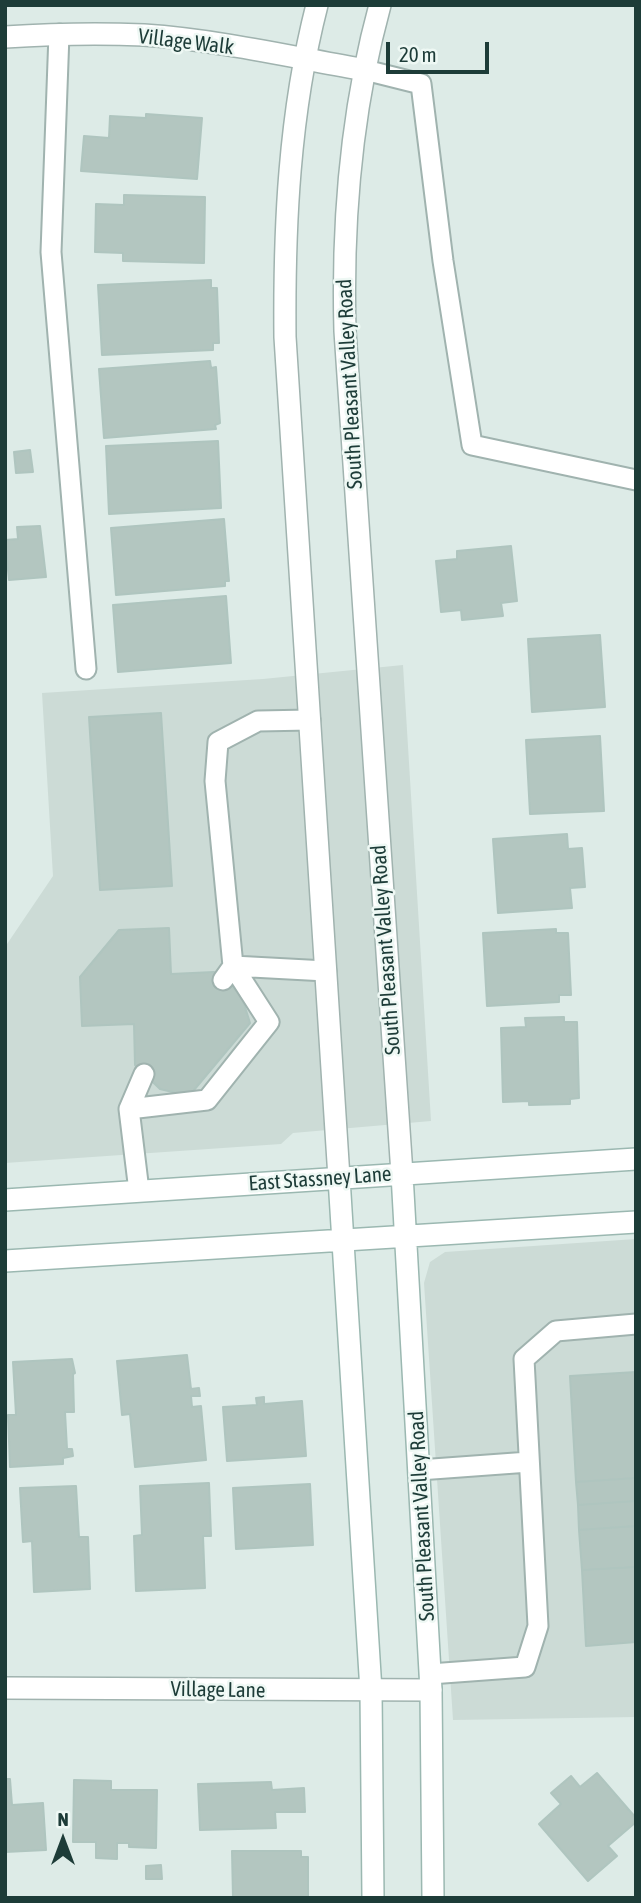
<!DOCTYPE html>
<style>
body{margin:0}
#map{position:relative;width:641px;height:1903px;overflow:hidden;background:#ddebe7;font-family:"Asap Condensed",sans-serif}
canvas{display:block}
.frame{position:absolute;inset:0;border:7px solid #1d3c38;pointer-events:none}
.north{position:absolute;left:28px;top:1805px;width:70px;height:70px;-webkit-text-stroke:5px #eef8f4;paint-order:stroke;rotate:0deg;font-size:19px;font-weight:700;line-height:28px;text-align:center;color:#1d3c38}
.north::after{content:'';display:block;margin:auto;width:24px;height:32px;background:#1d3c38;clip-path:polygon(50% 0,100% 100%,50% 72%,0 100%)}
.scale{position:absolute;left:386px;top:42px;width:103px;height:32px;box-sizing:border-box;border:4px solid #1d3c38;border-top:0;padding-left:9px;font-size:21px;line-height:24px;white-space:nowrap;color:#1d3c38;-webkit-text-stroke:5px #eef8f4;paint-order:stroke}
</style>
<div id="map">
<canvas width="641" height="1903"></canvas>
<div class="frame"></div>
<div class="north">N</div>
<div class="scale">20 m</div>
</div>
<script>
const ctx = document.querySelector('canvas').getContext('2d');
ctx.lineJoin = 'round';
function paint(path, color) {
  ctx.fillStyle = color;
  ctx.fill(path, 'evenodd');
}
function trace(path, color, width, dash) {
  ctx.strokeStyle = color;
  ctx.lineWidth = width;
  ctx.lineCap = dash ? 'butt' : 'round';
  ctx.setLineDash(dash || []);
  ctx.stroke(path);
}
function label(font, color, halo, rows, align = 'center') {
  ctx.font = font + ' "Asap Condensed",sans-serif';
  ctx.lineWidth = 5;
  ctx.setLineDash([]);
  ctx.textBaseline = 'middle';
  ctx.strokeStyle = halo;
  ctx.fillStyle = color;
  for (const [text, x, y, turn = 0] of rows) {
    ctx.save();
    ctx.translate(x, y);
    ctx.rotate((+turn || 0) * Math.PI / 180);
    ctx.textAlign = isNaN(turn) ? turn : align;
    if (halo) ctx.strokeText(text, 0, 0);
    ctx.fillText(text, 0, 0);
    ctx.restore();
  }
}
paint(new Path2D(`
 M403 665 431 1121 293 1133 281 1144 5 1163V947L53 876 42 693 263 679Z
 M636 1239V1717L453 1720 424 1283 430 1262 445 1252Z`), '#ccdbd6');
const building = new Path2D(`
 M146 114 202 118 197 179 81 171 84 136 109 138 110 116 146 118Z
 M124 195 205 197 204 263 123 261V253L95 252 96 204 124 205Z
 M211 280V288H217L219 343H213V350L102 355 98 285Z
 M210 361 211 368 216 367 220 423 215 425 216 429 104 438 99 369Z
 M218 441 221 508 109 514 106 446Z
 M30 450 33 472 16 473 14 452Z
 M224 519 229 581H225V586L116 595 111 528Z
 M40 526 46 577 9 580 5 540 18 539 17 527Z
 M511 546 517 601 501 603 503 616 462 620 461 610 441 612 436 561 457 559V551Z
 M226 596 231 663 118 672 113 605Z
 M600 635 605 707 532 712 528 639Z
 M161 713 172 886 100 890 89 717Z
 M600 736 604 811 530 814 526 740Z
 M567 834 568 849 582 848 585 887 570 888 572 908 498 913 493 839Z
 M169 928 171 974 214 972 241 994 250 1023 189 1096 160 1089 135 1065 134 1024 82 1026 80 977 119 930Z
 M556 929V933H568L571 995H559V1002L487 1006 483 933Z
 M564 1017V1022H577L579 1098 570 1099V1104L529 1105V1101L503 1102 501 1028 526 1027 525 1018Z
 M187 1355 191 1389 199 1388 200 1396H191L192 1407 201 1406 206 1460 135 1467 130 1414 122 1415 117 1361Z
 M72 1359 75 1373 73 1374 74 1412H65L67 1449H72L73 1456 63 1458V1464L10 1467 8 1415H16L13 1362Z
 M636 1372V1478L576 1482 570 1376Z
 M264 1397V1404L302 1401 306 1456 227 1461 223 1407 257 1405 256 1398Z
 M636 1478V1501L578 1505 576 1482Z
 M209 1483 211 1536H203L205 1588 136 1591 134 1536 142 1535 140 1486Z
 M310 1484 313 1545 236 1549 233 1488Z
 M76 1486 79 1537H88L90 1589 34 1592 32 1541 23 1542 20 1488Z
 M636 1501V1526L579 1530 578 1505Z
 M636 1526V1567L582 1570 579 1530Z
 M636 1567V1642L586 1646 582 1570Z
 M597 1773 636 1818V1822L608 1846 617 1856 588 1881 539 1824 561 1804 551 1793 571 1776 580 1787Z
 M5 1779H10L12 1805 43 1803 46 1850 5 1852Z
 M74 1780 111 1781V1790H157L156 1848 129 1847V1843H117V1859L96 1858V1842H73Z
 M271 1782 272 1790 304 1788 305 1812H275L276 1828 200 1830 198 1784Z
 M232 1851H301V1857H308V1898H233Z
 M161 1865 162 1879H146V1866Z`);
paint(building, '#b3c6c0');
trace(building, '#afc5bf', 2);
const service = new Path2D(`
 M59 34 51 252 86 669
 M365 70 421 84 443 261 472 445 636 480
 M310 720 258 721 218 742 215 781 233 966 326 971
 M129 1109 207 1100 269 1022 233 966 223 980
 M139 1191 129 1109 144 1074
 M419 1470 529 1462
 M430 1674 525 1667 538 1626 524 1359 556 1331 636 1324`);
const minor = new Path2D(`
 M5 37C51 34 98 33 144 35 218 40 292 57 365 70
 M5 1688 431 1690`);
const tertiary = new Path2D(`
 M317 5C289 114 284 226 285 337L339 1178
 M380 5C351 111 342 222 345 331L402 1174`);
const secondary = new Path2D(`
 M402 1174 431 1690 433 1898
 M339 1178 371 1691 373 1898
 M5 1200 636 1159
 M5 1261 636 1222`);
trace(service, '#a0b3af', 23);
trace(minor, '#a0b3af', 24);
trace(tertiary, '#a0b3af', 24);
trace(secondary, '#9bb8b1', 24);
trace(service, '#fff', 19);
trace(minor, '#fff', 21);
trace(tertiary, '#fff', 21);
trace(secondary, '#fff', 21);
label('21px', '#1d3c38', '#eef8f4', [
 ["Village Walk",186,42,7],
 ["South Pleasant Valley Road",350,384,-93],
 ["South Pleasant Valley Road",386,950,-94],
 ["East Stassney Lane",320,1179,-4],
 ["South Pleasant Valley Road",422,1516,-93],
 ["Village Lane",218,1690,1]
]);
</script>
